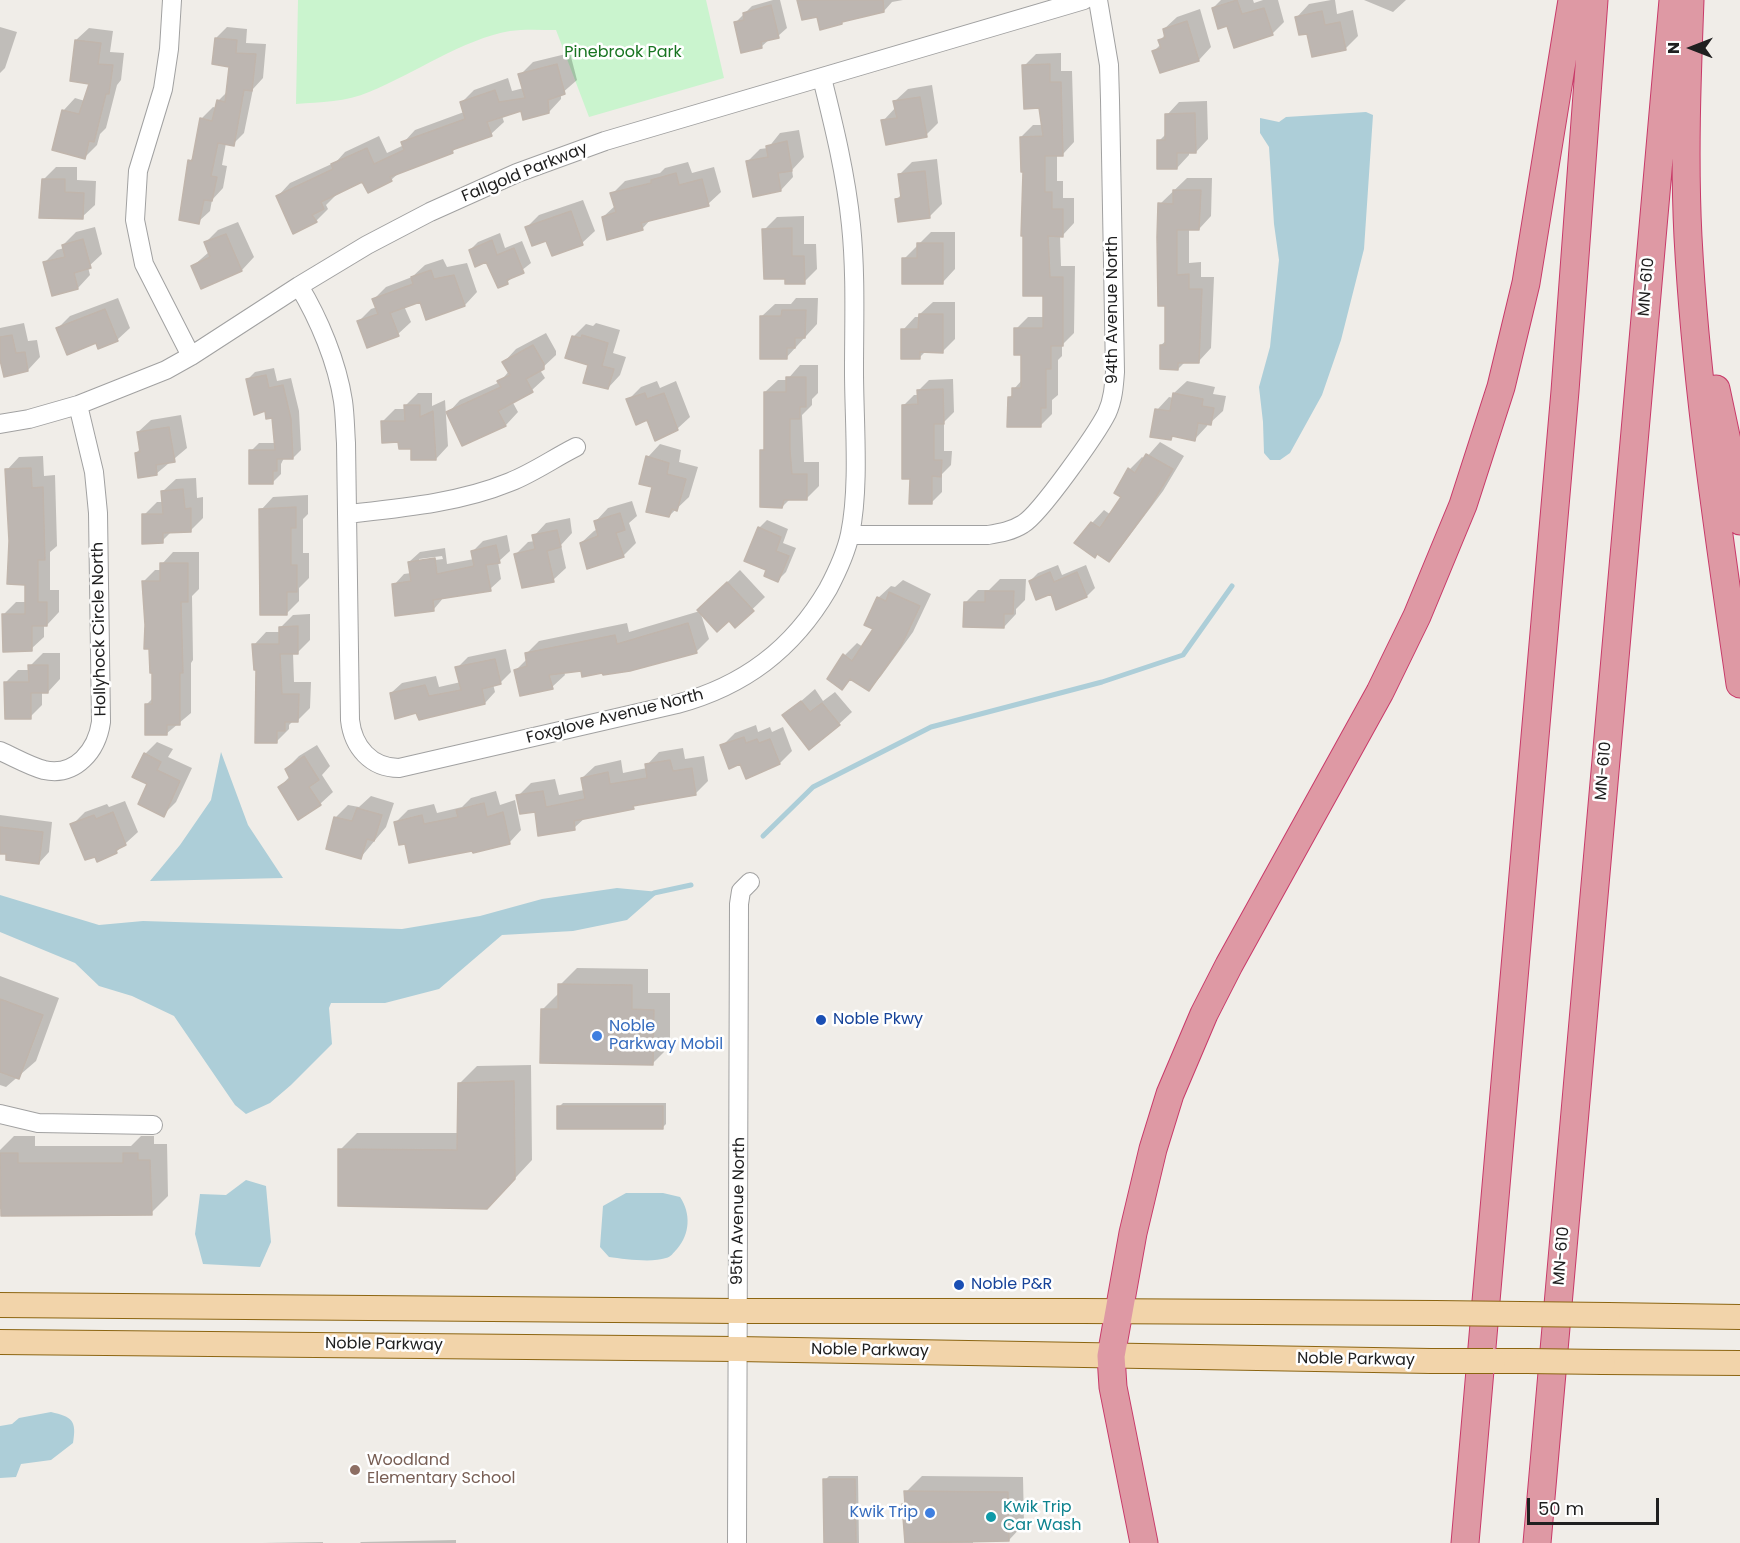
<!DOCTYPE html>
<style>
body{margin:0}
#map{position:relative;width:1740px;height:1543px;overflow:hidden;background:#f0ede8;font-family:Poppins,sans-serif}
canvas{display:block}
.north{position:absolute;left:1662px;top:18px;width:60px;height:60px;-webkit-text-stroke:4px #fff;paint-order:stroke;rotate:270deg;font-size:16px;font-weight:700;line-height:24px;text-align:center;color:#202020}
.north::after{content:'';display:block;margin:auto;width:21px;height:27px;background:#202020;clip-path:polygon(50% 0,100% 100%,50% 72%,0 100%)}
.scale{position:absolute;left:1527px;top:1498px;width:132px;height:27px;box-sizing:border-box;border:3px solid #202020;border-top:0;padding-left:8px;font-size:18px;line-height:21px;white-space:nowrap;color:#202020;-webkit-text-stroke:4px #fff;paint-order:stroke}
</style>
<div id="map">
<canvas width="1740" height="1543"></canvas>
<div class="north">N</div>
<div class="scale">50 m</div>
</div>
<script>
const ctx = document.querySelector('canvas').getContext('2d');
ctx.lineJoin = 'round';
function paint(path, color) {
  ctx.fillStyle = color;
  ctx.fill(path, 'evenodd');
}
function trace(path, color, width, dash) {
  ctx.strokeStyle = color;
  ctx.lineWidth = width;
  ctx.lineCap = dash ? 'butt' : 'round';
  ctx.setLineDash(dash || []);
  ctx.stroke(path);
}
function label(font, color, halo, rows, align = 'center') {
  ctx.font = font + ' Poppins,sans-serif';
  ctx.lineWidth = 5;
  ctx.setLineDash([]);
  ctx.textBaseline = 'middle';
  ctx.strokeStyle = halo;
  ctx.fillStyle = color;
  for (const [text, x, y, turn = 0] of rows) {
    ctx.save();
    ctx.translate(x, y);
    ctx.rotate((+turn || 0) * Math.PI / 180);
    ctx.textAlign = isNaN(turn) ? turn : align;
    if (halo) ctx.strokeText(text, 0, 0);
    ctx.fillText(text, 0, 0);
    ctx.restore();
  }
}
paint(new Path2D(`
 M298 0H706L724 78 589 117 556 30C541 30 524 29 510 31 463 39 414 74 369 92 347 102 320 102 296 104Z`), '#caf4ce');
paint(new Path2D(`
 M1366 112 1373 115 1364 249 1341 340 1322 395 1290 453 1280 460H1270L1264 453 1263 422 1259 387 1270 347 1279 260 1274 224 1269 147 1260 133V118L1279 122 1286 117Z
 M221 752 248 825 283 878 150 881 180 845 211 800Z
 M617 888 659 892 627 920 573 931 502 935 439 989 385 1003H331L329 1008 332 1044 291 1085 270 1103 246 1114 235 1105 174 1016 132 996 99 986 75 963 0 932V895L99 925 143 921 402 929 480 916 542 899Z
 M246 1180 266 1186 271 1242 260 1267 203 1264 195 1234 200 1194 226 1195Z
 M626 1193H663L680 1197C691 1213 690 1234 677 1249 673 1253 671 1257 666 1258 652 1263 624 1259 609 1257L600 1247 603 1206Z
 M51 1412C72 1417 77 1420 73 1443L51 1460 21 1464 16 1477 0 1478V1426L12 1424 19 1418Z`), '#adced8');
paint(new Path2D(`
 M773 0H780L787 28 778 36 770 39 762 46 735 23 752 6Z
 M863 0H903L892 2 884 11Z
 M1221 0H1253L1254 3 1263 0H1278L1284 22 1272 34 1228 25 1213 8Z
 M1331 0H1335L1337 14 1353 10 1358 36 1345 49 1308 33 1297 17 1309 4Z
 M1364 0H1406L1393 12Z
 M1200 9 1211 47 1199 60 1160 71 1154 51 1161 44 1160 40 1166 34 1164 29 1177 17Z
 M0 27 17 32 5 68 0 73Z
 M227 27 247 29 246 43 266 44 263 78 253 89 244 133 233 144 226 143 222 165 227 166 223 188 212 200 210 211 198 222 190 161 195 155 202 118 213 107 217 108 218 101 228 91 231 65 216 38Z
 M89 28 113 31 110 52 124 53 121 80 117 85 106 128 100 134 97 145 85 157 63 111 75 98 85 101 91 83 76 40Z
 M570 53 577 80 561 94V99L549 112 522 109 502 116 504 122 491 134 458 146 452 152 400 172 391 180H363L335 193 336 195 326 205 328 209 316 221 278 196 290 183 336 162 345 152 379 136 387 153 404 145 403 143 415 130 464 112 461 103 474 90 508 78 512 91 524 88 520 75 533 62Z
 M1061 53V71H1072L1074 142 1063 154H1057V181H1063V198H1074V223L1063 235H1060L1061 266H1075L1074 333 1062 345V356L1058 360V395L1052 400V414L1040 426 1009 398 1014 393V389L1022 380V353L1016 329 1028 317H1045V294L1024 171 1021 137 1033 125H1043L1040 107 1024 66 1036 54Z
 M932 85 938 123 926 135 883 121 896 107 895 101 908 89Z
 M1207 101 1208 139 1196 152H1189V155L1177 168 1159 141 1167 133V115L1179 102Z
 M799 130 804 157 792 170 793 177 781 190 747 162 760 149 768 148 780 133Z
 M937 159 942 204 929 217 896 200 902 194 899 175 912 162Z
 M688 162 692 173 714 167 721 192 708 204 652 218 642 229 603 217 616 205 612 194 625 181 660 173 665 168Z
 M56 167H77V180L96 181 95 205 82 217 43 180Z
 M1187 178H1212L1211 216 1199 229 1189 228V263L1201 262V277H1214L1211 348 1199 361H1186L1178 369 1161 345 1167 340V304L1160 204Z
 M583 200 595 231 582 243 547 239 527 227 539 215Z
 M804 216V244H816L817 269 804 282 786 278 764 230 777 217Z
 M238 222 254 257 242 270 193 266 209 252 205 243 218 230Z
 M95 227 102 254 88 267 90 275 78 288 44 263 57 250 64 248 63 245 76 232Z
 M931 232H955V269L943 282 904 259Z
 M500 233 505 248 522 241 531 263 507 282 487 260 470 250 478 242Z
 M443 259 447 267 467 263 477 292 465 305 427 318 421 300 404 306 411 322 398 334 358 322 371 309 377 307 374 299 386 287 412 277 425 265Z
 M118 298 130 328 117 340 97 341 58 328 70 316Z
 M796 298H818L817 324 786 358 762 316 775 304H791Z
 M933 302H955V339L943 351 927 350 919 358 903 330 915 317H920V314Z
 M24 323 28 341 37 340 40 357 28 370 0 361V328Z
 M596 323 620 330 613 353 626 357 620 375 608 388 573 337 586 324 593 326Z
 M546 333 556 351V355L540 370 545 378 532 390 512 401 518 412 506 425 463 444 448 413 460 400 500 382 509 371 504 362 516 349Z
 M800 365H818V393L812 399V405L802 415 804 462H819V486L806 499H790L782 507 762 451 765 448V392L778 380H787Z
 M274 368 277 381 291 378 299 411 301 450 293 458H284L281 464V474L273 482 251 451 259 443H276L274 416 266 410 247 380 255 372Z
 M953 379 954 412 944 422V451H952L951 465 942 474V492L932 502 911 478 904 405 914 395H919L918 391 929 380Z
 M657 381 660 388 676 381 690 417 677 429 648 418 628 400 641 387Z
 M1187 381 1215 387 1213 394 1226 396 1223 411 1210 423H1208L1207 426 1195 439 1174 435 1170 438 1157 410 1169 397 1174 398V393Z
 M418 393H432V406L445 400 448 446 436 459 399 440 382 422 395 409H406V405Z
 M181 415 187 448 156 474 136 453 141 448 138 432 151 420Z
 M1160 442 1184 456 1163 491 1121 547 1108 560 1098 553 1095 556 1092 523 1104 510 1111 515 1123 497 1130 469 1142 457 1145 459Z
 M660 444 681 450 679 462 698 467 689 497 669 516 654 486 648 457Z
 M43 456 44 476 55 475 57 546 50 552V590H59V612L47 625H44V637L31 649 3 615 16 602H26V583L10 541 7 470 19 457Z
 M196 478 197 498 203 497V518L191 530 172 531 162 541 144 515 157 502H164L163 491 176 479Z
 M308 495V514L303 519V553H309V578L299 588V601L286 614 261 510 273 497Z
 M632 501 637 516 629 523 636 543 623 556 581 543 594 531 598 529 596 521 608 508Z
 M570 518 572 533 561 545 566 568 553 580 516 554 528 542 535 541 534 536 546 523Z
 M767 520 788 529 783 543 796 548 786 572 778 580 768 569 759 528Z
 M507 535 510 551 498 562 501 579 490 589 444 597 434 609 394 585 404 574 411 573 409 562 420 552 445 548 447 564 474 559 473 551 483 541ZM442 556 443 559 419 562V559Z
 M173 552H199V589L192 596 193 660 191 663V713L166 734 146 705 154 697V672L146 625 144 581 155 570H162V564Z
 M1058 565 1062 575 1086 565 1095 588 1087 596 1052 592 1030 581 1038 573Z
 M740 570 765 597 735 626 712 597Z
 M1000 579H1026L1025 600 1016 609V614L1004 627 966 602 978 590H989Z
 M903 580 931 594 913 632 881 676 869 689 852 678 842 688 829 678 845 655 857 643 863 647 875 629 878 598 891 586 895 587Z
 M700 611 709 639 696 652 602 671 582 669 564 672 565 675 552 687 516 670 528 658 527 653 539 641 627 623 629 632Z
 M310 614V640L297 653H293L294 682H311L310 708 297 721H293L289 725V729L276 742 258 668 254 645 266 632H280V628L293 615Z
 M506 649 511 672 500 683 493 684 495 692 485 703 417 711 391 693 402 683 436 676 439 687 461 682 457 668 468 657Z
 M43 653H60V679L48 692H42V705L30 717 5 683 18 670H30V666Z
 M815 689 823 701 835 692 852 712 839 724 784 716Z
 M756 725 758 732 770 727 772 732 783 727 792 751 780 763 741 762 722 746 735 733Z
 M157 742 173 749 168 757 192 768 176 802 163 815 149 784 145 754Z
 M317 745 330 766 322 775 333 792 320 804 280 787 290 776 286 769 299 756Z
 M683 748 685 759 704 756 708 781 695 794 636 804 633 807 586 817 574 828 536 810 518 796 531 783 555 779 559 795 584 790 582 778 595 766 621 760 623 773 647 768V765L659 752Z
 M496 791 500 805 515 800 521 830 509 843 474 850 406 843 396 822 408 810 434 804 437 813 462 807 471 798Z
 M371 796 394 803 386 827 361 857 336 817 348 805 359 807Z
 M125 801 138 832 116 852 72 825 85 812 107 804 109 807Z
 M0 815 52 822 49 852 39 863 0 852Z
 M577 968 648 969V993H670V1046L653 1063 542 1010 560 992V985Z
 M0 976 59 998 36 1061 6 1087 0 1085Z
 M531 1065 532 1160 504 1190 340 1150 357 1133H459L460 1083 477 1066Z
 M563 1103H666V1124L662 1128 559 1107Z
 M14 1136H35V1146H131L141 1136H154V1144H167L168 1196 151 1213 0 1209V1150Z
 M829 1476H858L859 1543H826L825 1480Z
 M922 1476 1023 1477 1024 1524 1009 1540 973 1541V1543H906L903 1504 906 1502V1492Z
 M456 1540V1543H360L361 1542Z
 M323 1542V1543H262Z`), '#0003');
trace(new Path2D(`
 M763 836 813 787 931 727 1102 682 1183 655 1232 586
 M654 893 691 885`), '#adced8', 5);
const building = new Path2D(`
 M797 0H883L884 12 842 22V24L820 30 817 17 802 20Z
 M1237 0 1242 14 1264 8 1273 35 1234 48 1227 26 1218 29 1212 8Z
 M771 5 779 38 761 42 762 48 741 53 734 22 744 20 743 13Z
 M1322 11 1325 25 1340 22 1346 50 1312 57 1307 34 1299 35 1295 17Z
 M1187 21 1199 61 1160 73 1152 51 1161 48 1158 40 1165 38 1163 29Z
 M215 38 237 40 236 53 256 54 252 91 244 90 234 146 218 143 211 176 217 177 212 201 204 200 199 224 179 220 188 160 192 161 200 118 212 121 217 100 225 102 229 67 212 64Z
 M75 40 101 43 98 64 113 65 109 94H106L94 142 89 141 85 159 52 150 62 110 79 114 89 84 70 81Z
 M557 64 565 94 548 100 549 113 523 120 521 111 487 122 492 136 452 150 453 153 390 177 392 181 368 193 362 182 321 202 324 209 312 215 317 222 293 234 276 196 333 169 331 164 367 148 374 164 404 150 401 142 465 119 460 102 495 90 499 102 525 98 518 74Z
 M1050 64V82H1061L1063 156H1045V192H1052V209H1063V237L1048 236 1050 277H1063V346H1051V369H1046V408H1041V427H1007L1008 397H1012V388H1021V355H1014V328H1043V296H1023V236H1021L1023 172H1021L1020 137 1043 136 1039 108 1024 109 1022 65Z
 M920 97 927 137 886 145 881 120 897 118 893 101Z
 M1195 113 1196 153H1177V169H1157V140H1165V114Z
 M787 141 792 171 778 173 781 191 753 197 746 161 768 157 766 146Z
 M925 171 930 218 898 222 895 199 901 198 898 174Z
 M676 173 679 185 702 179 709 206 641 223 643 230 607 240 602 217 616 212 610 193 651 183V180Z
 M42 179H65V192L84 193 83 219 39 218Z
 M1173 190H1201L1199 230H1177V275L1189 274V289H1202L1199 363H1178V370L1160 369V345H1165V306H1158L1157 237 1158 203 1173 204Z
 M571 211 583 245 552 256 546 241 532 246 525 227Z
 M792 228V256H804L805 284H785V279H764L762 229Z
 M226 234 242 271 201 289 191 266 210 257 204 242Z
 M83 239 91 268 74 273 78 289 52 296 43 262 65 257 62 245Z
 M492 240 497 255 514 248 524 273 507 280 508 284 498 288 486 262 475 267 469 250Z
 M917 243H943V284H902V258H917Z
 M431 270 434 279 454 275 465 306 426 320 420 302 390 313 399 336 367 348 357 321 378 314 372 299 413 284 411 277Z
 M105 309 118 341 98 349 96 343 67 355 56 328Z
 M782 310H806L805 338H795V348H787V359H760V316H781Z
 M919 314H943V353L920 352V359H901V329H918Z
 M12 335 16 353 25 352 28 371 4 377 0 360V337Z
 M582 335 608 343 602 366 614 369 608 389 583 383 588 365 565 358 572 336 581 338Z
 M533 345 544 364V369L526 379 533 392 498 411 506 426 462 446 446 412 501 387 497 381 510 375 502 362Z
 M266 375 269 388 283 385 291 419 293 459H277V471H273V484H249V450H275L272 418 266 419 265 411 254 415 246 379Z
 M786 377H806V407H800V419H790V450L792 474H807V500H784L782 508 760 507V450H764V392H786Z
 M943 389 944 424H934V460H942L941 477 932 476V504H909L910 479H902V405L918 404 917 390Z
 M645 393 647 399 664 393 678 430 655 441 647 420 636 425 626 399Z
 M1173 393 1203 399 1202 406 1214 408 1211 425 1198 423 1195 441 1172 436 1171 440 1150 437 1155 409 1170 411Z
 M404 405H420V417L433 411 436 460H411V449H399L398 442 382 443 381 421H405Z
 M169 427 175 462 156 465 157 475 138 478 135 453 140 452 137 432Z
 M1146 454 1173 469 1151 505 1109 562 1097 554 1095 558 1074 543 1091 522 1100 528 1121 497 1114 493 1128 468 1135 473Z
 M646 456 669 463 667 474 686 479 677 511 672 509 669 517 646 512 652 487 639 484Z
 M31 468 32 488 43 487 45 560H38V602H47V626H32V651L3 652 2 614H25V585L7 584 9 541 5 469Z
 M183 489 185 509 191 508V532L163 533V543L142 544V514H163L161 491Z
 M296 507V528H291V565H297V592H287V615H260L259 509Z
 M620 513 625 530 616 533 624 557 587 569 580 543 598 536 594 521Z
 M758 527 781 537 776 551 789 556 778 582 764 576 766 570 744 561Z
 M557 530 561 547 547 551 554 582 522 588 514 554 535 549 532 535Z
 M496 545 500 563 486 565 491 591 433 600 434 611 395 616 392 584 411 581 408 562 435 558 437 574 474 566 471 551Z
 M160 563H188V602H181L183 673H180V725H167V735H145V704H152V673H150L149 649H144L145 625 142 581H160Z
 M1050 572 1054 582 1077 572 1087 597 1056 610 1051 594 1036 600 1029 581Z
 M727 582 754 611 735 628 729 621 717 632 697 610Z
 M985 591H1014L1013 614H1004V628L963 627 964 602H985Z
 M889 592 920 606 901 646 869 691 850 679 842 690 827 679 843 654 852 661 873 629 864 625 877 597 886 601Z
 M688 623 697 653 630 671 603 675 602 673 582 677 581 671 549 675 553 689 520 696 514 670 527 666 525 653 615 635 617 644Z
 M298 626V654H280L282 694H299L298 722H285V731H277V743H255L256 670H254L252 644H279V627Z
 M495 659 501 684 482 689 485 704 419 720 416 713 395 719 390 693 425 685 429 696 461 690 455 667Z
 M28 665H48V693H31V719H5L4 682H29Z
 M801 701 810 712 822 703 840 725 809 750 782 715Z
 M744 737 746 743 757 739 759 743 770 739 780 764 746 779 740 764 729 769 720 745Z
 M144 753 161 762 157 770 180 781 164 817 138 804 147 784 132 777Z
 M304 756 319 780 309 787 321 805 298 820 278 787 290 779 285 769Z
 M670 760 673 771 692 768 696 795 633 806 634 809 574 821 575 830 538 836 535 812 520 814 516 795 543 791 546 807 585 799 581 778 608 772 610 784 647 778 645 764Z
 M484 803 487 817 503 812 510 844 473 853 472 851 409 863 405 844 399 845 394 822 422 815 424 824 458 817 456 810Z
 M357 808 382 815 374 841 367 839 361 859 326 849 334 817 352 821Z
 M113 812 126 845 116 850 117 853 97 862 95 857 85 860 70 824 94 815 96 819Z
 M0 827 43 832 39 864 6 860V854H0Z
 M558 984 632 985V1009L654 1010 653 1065 540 1063 541 1009H558Z
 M0 999 43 1015 19 1079 0 1072Z
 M514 1081 515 1179 487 1209 338 1206V1149L457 1150 458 1083Z
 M557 1106H663V1129H557Z
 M0 1153H18V1163H123V1153H138V1160H150L152 1215 1 1216Z
 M823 1479H855L856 1543H824Z
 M904 1491 1008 1492 1009 1541 905 1543 902 1504H905Z`);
paint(building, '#bdb6b1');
trace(building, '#c0b5ac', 1.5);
const minor = new Path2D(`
 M172 0 169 49 163 89 138 171 135 220 144 264 191 356
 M299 286C319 319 337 362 343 401 345 415 345 429 346 443L350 720C353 747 371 768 399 768L677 704C744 686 793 649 828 589 837 572 846 553 850 534 860 486 854 421 854 371 854 322 856 273 851 225 846 175 834 126 822 78
 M0 424 29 419 78 405 166 370 191 356 299 286 367 245 430 212 517 173 605 141 1084 0
 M347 514C401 508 459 503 510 482 533 473 554 458 576 447
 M850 535H988C1000 533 1012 531 1023 524 1040 514 1097 433 1107 413 1113 400 1114 386 1115 372L1110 100 1109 65 1098 0
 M0 751C14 757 29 766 44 770 76 777 97 750 101 722L98 513 94 472 78 405
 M0 1114 38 1123 153 1125
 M737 1543 739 904 741 891 750 882`);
const major = new Path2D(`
 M0 1305 737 1311H1083L1435 1313
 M1608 1315 1740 1317
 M0 1342 737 1349 1431 1361
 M1493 1361H1527
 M1603 1362 1740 1363`);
const highway = new Path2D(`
 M1690 0C1687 79 1684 158 1688 237 1696 387 1719 536 1740 684
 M1716 389 1730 455 1740 521
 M1144 1543 1113 1387 1111 1356 1133 1233 1153 1149 1170 1094 1204 1014 1229 965 1380 692 1417 616 1463 505 1501 387 1526 283 1572 0
 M1465 1543 1565 391 1594 0
 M1537 1543 1673 0`);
trace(minor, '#a1a1a1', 20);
trace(major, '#8c6511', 26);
trace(highway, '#c83a69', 29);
trace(minor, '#fff', 18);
trace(major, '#f2d4aa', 24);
trace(highway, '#de99a4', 27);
const majorBridge = new Path2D(`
 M1435 1313 1608 1315
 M1431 1361H1493
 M1527 1361 1603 1362`);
trace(majorBridge, '#8c6511', 26, []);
trace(majorBridge, '#f2d4aa', 24);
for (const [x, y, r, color] of [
 [821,1020,6,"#1a4fb4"],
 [597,1036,6,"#3f7fe0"],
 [959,1285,6,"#1a4fb4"],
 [355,1470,6,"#8d6e63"],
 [930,1513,6,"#3f7fe0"],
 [991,1517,6,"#0f9aa8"]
]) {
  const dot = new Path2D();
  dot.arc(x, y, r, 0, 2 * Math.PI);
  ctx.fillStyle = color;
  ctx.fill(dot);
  trace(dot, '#fff', 2);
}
label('16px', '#187421', '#fff', [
 ["Pinebrook Park",623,53]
]);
label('16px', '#202020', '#fff', [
 ["Fallgold Parkway",525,173,-22],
 ["MN-610",1647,287,-85],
 ["94th Avenue North",1113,310,-90],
 ["Hollyhock Circle North",100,629,-91],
 ["Foxglove Avenue North",615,717,-14],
 ["MN-610",1604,771,-85],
 ["95th Avenue North",739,1211,-89],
 ["MN-610",1562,1256,-85],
 ["Noble Parkway",384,1345,1],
 ["Noble Parkway",870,1351,1],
 ["Noble Parkway",1356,1360,1]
]);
label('16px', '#164399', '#fff', [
 ["Noble Pkwy",833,1020],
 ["Noble P&R",971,1285]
], 'left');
label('16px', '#366cbe', '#fff', [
 ["Noble",609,1027],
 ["Parkway Mobil",609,1045],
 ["Kwik Trip",918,1513,"right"]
], 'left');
label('16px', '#785e54', '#fff', [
 ["Woodland",367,1461],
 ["Elementary School",367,1479]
], 'left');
label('16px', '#0d838f', '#fff', [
 ["Kwik Trip",1003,1508],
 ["Car Wash",1003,1526]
], 'left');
</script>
